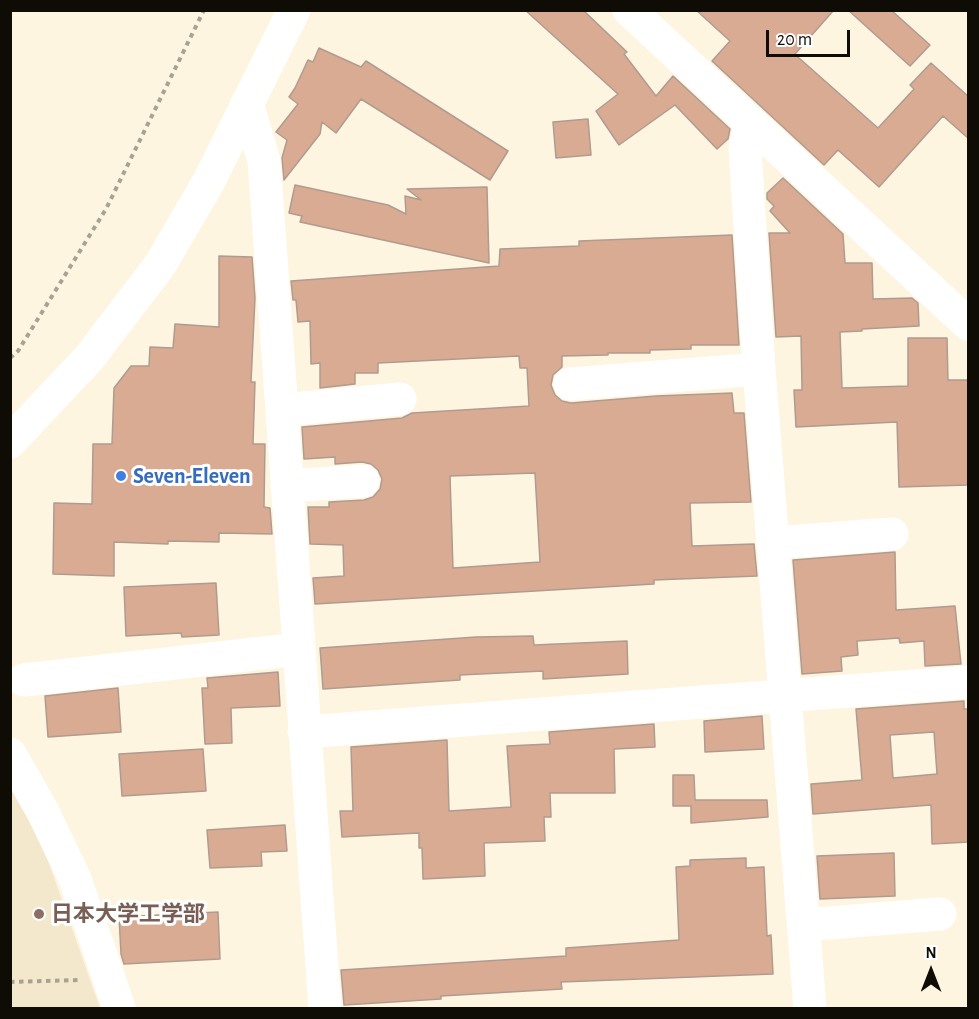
<!DOCTYPE html>
<meta charset="utf-8">
<style>
body{margin:0}
#map{position:relative;width:979px;height:1019px;overflow:hidden;background:#fef5e0;font-family:"Alegreya Sans",sans-serif}
canvas{display:block}
.frame{position:absolute;inset:0;border:12px solid #0f0c06;pointer-events:none}
.north{position:absolute;left:901px;top:941px;width:60px;height:60px;-webkit-text-stroke:4px #fff;paint-order:stroke;rotate:0deg;font-size:16px;font-weight:700;line-height:24px;text-align:center;color:#0f0c06}
.north::after{content:'';display:block;margin:auto;width:21px;height:27px;background:#0f0c06;clip-path:polygon(50% 0,100% 100%,50% 72%,0 100%)}
.scale{position:absolute;left:766px;top:30px;width:84px;height:27px;box-sizing:border-box;border:3px solid #0f0c06;border-top:0;padding-left:8px;font-size:18px;line-height:21px;white-space:nowrap;color:#0f0c06;-webkit-text-stroke:4px #fff;paint-order:stroke}
</style>
<div id="map">
<canvas width="979" height="1019"></canvas>
<div class="frame"></div>
<div class="north">N</div>
<div class="scale">20 m</div>
</div>
<script>
const ctx = document.querySelector('canvas').getContext('2d');
ctx.lineJoin = 'round';
function paint(path, color) {
  ctx.fillStyle = color;
  ctx.fill(path, 'evenodd');
}
function trace(path, color, width, dash) {
  ctx.strokeStyle = color;
  ctx.lineWidth = width;
  ctx.lineCap = dash ? 'butt' : 'round';
  ctx.setLineDash(dash || []);
  ctx.stroke(path);
}
function label(font, color, halo, rows, align = 'center') {
  ctx.font = font + ' "Alegreya Sans","Noto Sans JP",sans-serif';
  ctx.lineWidth = 6;
  ctx.setLineDash([]);
  ctx.textBaseline = 'middle';
  ctx.strokeStyle = halo;
  ctx.fillStyle = color;
  for (const [text, x, y, turn = 0] of rows) {
    ctx.save();
    ctx.translate(x, y);
    ctx.rotate((+turn || 0) * Math.PI / 180);
    ctx.textAlign = isNaN(turn) ? turn : align;
    if (halo) ctx.strokeText(text, 0, 0);
    ctx.fillText(text, 0, 0);
    ctx.restore();
  }
}
paint(new Path2D(`
 M10 784 44 849 100 1008H11Z`), '#f3e8cc');
const building = new Path2D(`
 M525 10H583L627 52 624 54 656 96 673 76 730 129 728 139 717 149 675 105 619 145 596 111 618 94Z
 M696 10H834L795 54 799 58 878 128 914 89 910 85 931 63 969 97V139L943 116 879 187 838 150 824 165 712 61 730 41Z
 M848 10H891L930 45 910 66Z
 M319 48 361 67 366 61 508 151 490 180 361 99 336 133 322 122 320 134 284 180 282 158 287 140 276 132 298 104 289 97 295 88 308 60 313 62Z
 M588 119 591 155 556 158 553 122Z
 M783 178 843 234 845 263H872L873 299 912 298 918 303 919 326 862 329V331L840 332 842 388 908 386V338H947L948 380H969V485L899 487 897 422 796 427 794 390H802L801 336 776 337 769 233H790L770 211 774 206 767 199V193Z
 M295 185 388 205 406 214 405 196 421 200 407 189 487 187 489 263 300 222 302 216 289 213Z
 M732 235 739 345H691V349L650 350V353H608V355L562 356V367L553 375 551 385 555 395 562 401 571 403 656 396 732 393 734 413H744L751 502 690 503 692 546 754 544 757 576 654 580V584L315 604 313 578 344 576 343 545 310 544 308 507H329V502L364 500 373 497 380 489 382 479 378 470 371 464 362 462 335 464V457L304 459 302 427 402 418 412 413 529 406 527 368H520L519 356 378 363V373H355V384L320 388V363L311 364 310 321 298 322 296 300H293L291 281 499 266 500 249 579 246V241ZM535 473 540 562 453 568 450 476Z
 M219 256 252 257 255 298 251 382H255L253 444H265L264 507 270 508 272 534 219 533V542L168 541V544L114 542V576L53 574 54 503 92 504 93 444H112L114 388 131 366H149L150 347 173 348 175 324 219 327Z
 M895 552 896 610 955 606 961 664 925 666 924 641 900 643 899 638 857 641 858 655 841 657 842 671 802 674 793 560Z
 M216 583 219 635 182 637 181 633 126 636 124 587Z
 M533 636 534 645 627 641 628 674 543 679V671L460 675V680L323 689 320 648 476 637Z
 M278 672 280 706 231 708 232 743 205 744 202 688H208L207 678Z
 M118 688 121 732 48 737 45 696Z
 M964 701V709H969V842L932 844 931 805 813 814 811 784 862 780 856 709ZM934 732 937 774 893 778 890 735Z
 M762 716 764 749 705 752 704 721Z
 M654 724 655 747 614 749 615 793H550L551 817H544L545 841 484 843 485 876 423 879 422 848H419V833L342 837 340 811H353L351 747 447 740 449 811 511 807 507 746 550 744 549 732Z
 M203 749 206 791 122 796 119 754Z
 M673 775H694L695 800H767L768 817 691 823V806H673Z
 M285 825 287 851 261 852 262 866 210 868 207 830Z
 M894 853 895 896 820 899 817 856Z
 M746 858V868L764 867 767 936 771 935 773 974 561 982 562 989 441 996V999L344 1005 341 970 566 956V948L679 940 676 867 690 866V860Z
 M218 912 220 959 124 964 121 954 119 917Z`);
paint(building, '#d9ab93');
trace(building, '#b09b90', 1.5);
trace(new Path2D(`
 M10 358 18 351 106 209 204 10
 M10 982 79 980`), '#a8a292', 4, [4.5, 4.5]);
trace(new Path2D(`
 M629 10 968 324
 M247 103 264 161 325 1008
 M750 124 745 149 759 369 810 1008
 M570 384 759 369
 M282 410 400 399
 M10 442 89 358 160 265 209 181 294 10
 M287 486 363 481
 M773 543 892 534
 M24 680 299 649
 M304 732 968 682
 M10 754 43 812 75 879 119 1008
 M804 925 940 914`), '#fff', 33);
for (const [x, y, r, color] of [
 [121,476,6,"#3f7fe0"],
 [39,914,6,"#8d6e63"]
]) {
  const dot = new Path2D();
  dot.arc(x, y, r, 0, 2 * Math.PI);
  ctx.fillStyle = color;
  ctx.fill(dot);
  trace(dot, '#fff', 2);
}
label('bold 22px', '#366cbe', '#fff', [
 ["Seven-Eleven",133,476]
], 'left');
label('bold 22px', '#785e54', '#fff', [
 ["日本大学工学部",51,914]
], 'left');
</script>
